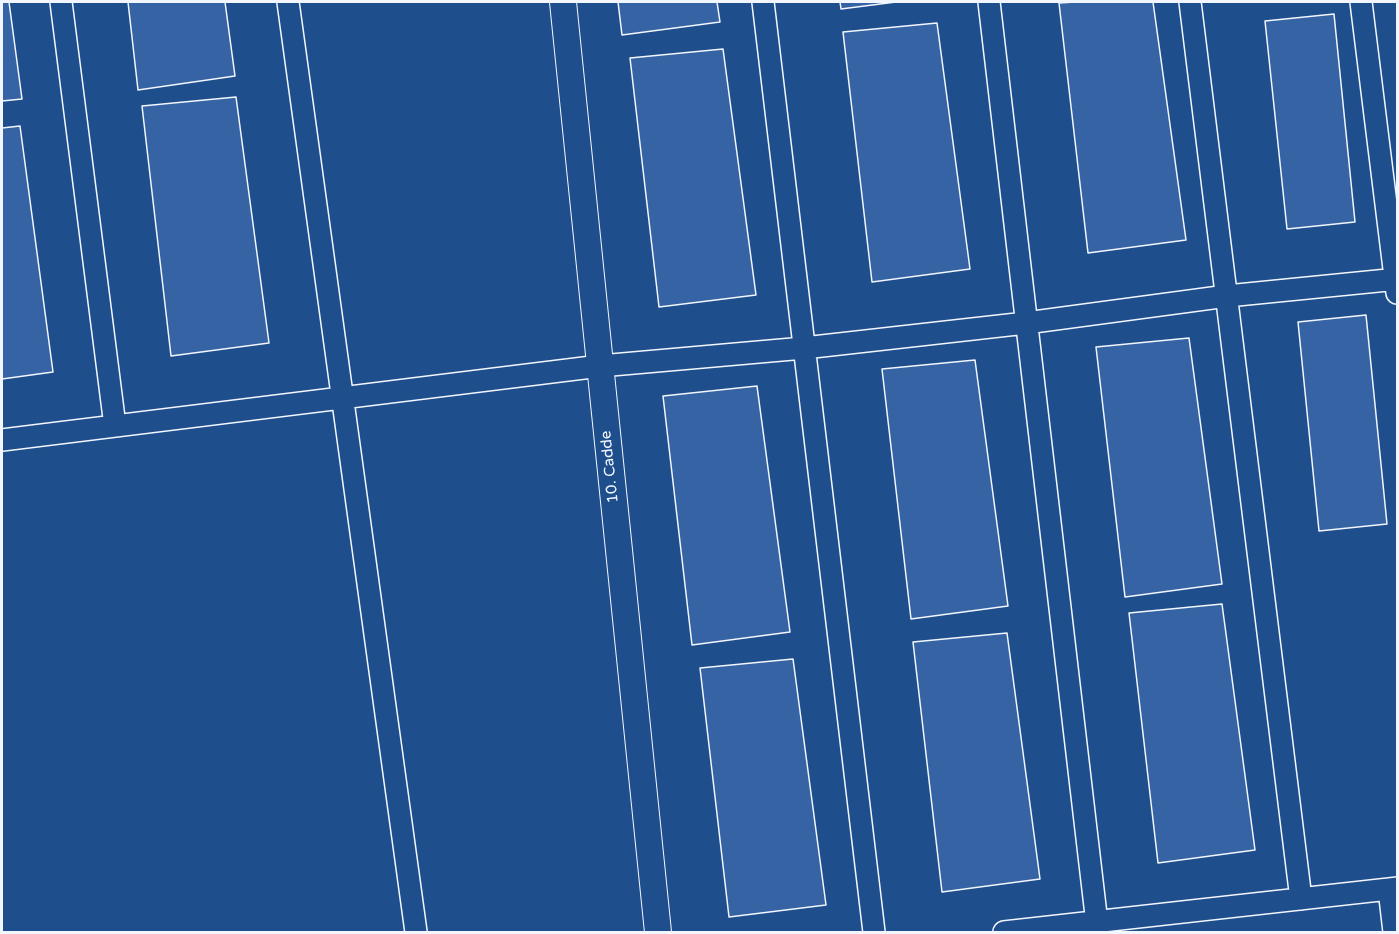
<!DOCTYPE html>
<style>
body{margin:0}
#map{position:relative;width:1399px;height:934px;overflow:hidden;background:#1f4e8c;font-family:"Varela Round",sans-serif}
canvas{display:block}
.frame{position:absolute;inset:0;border:3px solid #f2f6ff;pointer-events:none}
</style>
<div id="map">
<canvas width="1399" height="934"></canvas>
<div class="frame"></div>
</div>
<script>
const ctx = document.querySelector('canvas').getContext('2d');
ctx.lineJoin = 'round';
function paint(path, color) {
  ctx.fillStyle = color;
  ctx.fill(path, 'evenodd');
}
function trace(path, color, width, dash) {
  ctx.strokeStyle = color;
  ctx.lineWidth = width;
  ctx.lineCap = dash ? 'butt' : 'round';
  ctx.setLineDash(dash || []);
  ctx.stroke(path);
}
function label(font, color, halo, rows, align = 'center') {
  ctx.font = font + ' "Varela Round",sans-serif';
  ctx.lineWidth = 4.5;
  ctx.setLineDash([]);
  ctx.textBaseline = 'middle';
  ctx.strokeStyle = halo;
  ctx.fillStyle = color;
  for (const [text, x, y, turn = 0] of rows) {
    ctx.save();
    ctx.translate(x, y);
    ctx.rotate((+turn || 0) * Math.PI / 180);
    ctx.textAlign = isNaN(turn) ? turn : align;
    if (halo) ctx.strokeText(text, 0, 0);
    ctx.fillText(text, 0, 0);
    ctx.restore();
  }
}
const building = new Path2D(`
 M2 2H9L22 99 2 101Z
 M128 2H225L235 76 138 90Z
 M618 2H717L720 22 622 35Z
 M840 2H896L841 9Z
 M1075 2H1153L1186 240 1088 253 1059 3Z
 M1334 14 1355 222 1287 229 1265 21Z
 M937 23 970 269 872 282 843 32Z
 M723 49 756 295 659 307 630 58Z
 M236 97 269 343 171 356 142 106Z
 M20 126 53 372 2 379V128Z
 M1366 315 1387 524 1319 531 1298 322Z
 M1189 338 1222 584 1125 597 1096 347Z
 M975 360 1008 606 911 619 882 369Z
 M757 386 790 632 692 645 663 396Z
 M1222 604 1255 850 1158 863 1129 613Z
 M1007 633 1040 879 942 892 913 642Z
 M793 659 826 905 729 917 700 668Z`);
paint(building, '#3563a3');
trace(building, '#f2f6ff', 1.5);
const minor = new Path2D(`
 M61 2 115 426
 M288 2 416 932
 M763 2 874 932
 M989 2 1098 932
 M1190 2 1301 899
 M1361 2 1397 293
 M2 440 600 366 804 348 1026 323 1227 296 1398 279
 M1389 889 1394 932
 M1004 932 1398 888`);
const tertiary = new Path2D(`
 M563 2 658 932`);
trace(minor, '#f2f6ff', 24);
trace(tertiary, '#f2f6ff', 28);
trace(minor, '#1f4e8c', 21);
trace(tertiary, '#1f4e8c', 26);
label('15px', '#f2f6ff', '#1f4e8c', [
 ["10. Cadde",610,467,-96]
]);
</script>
